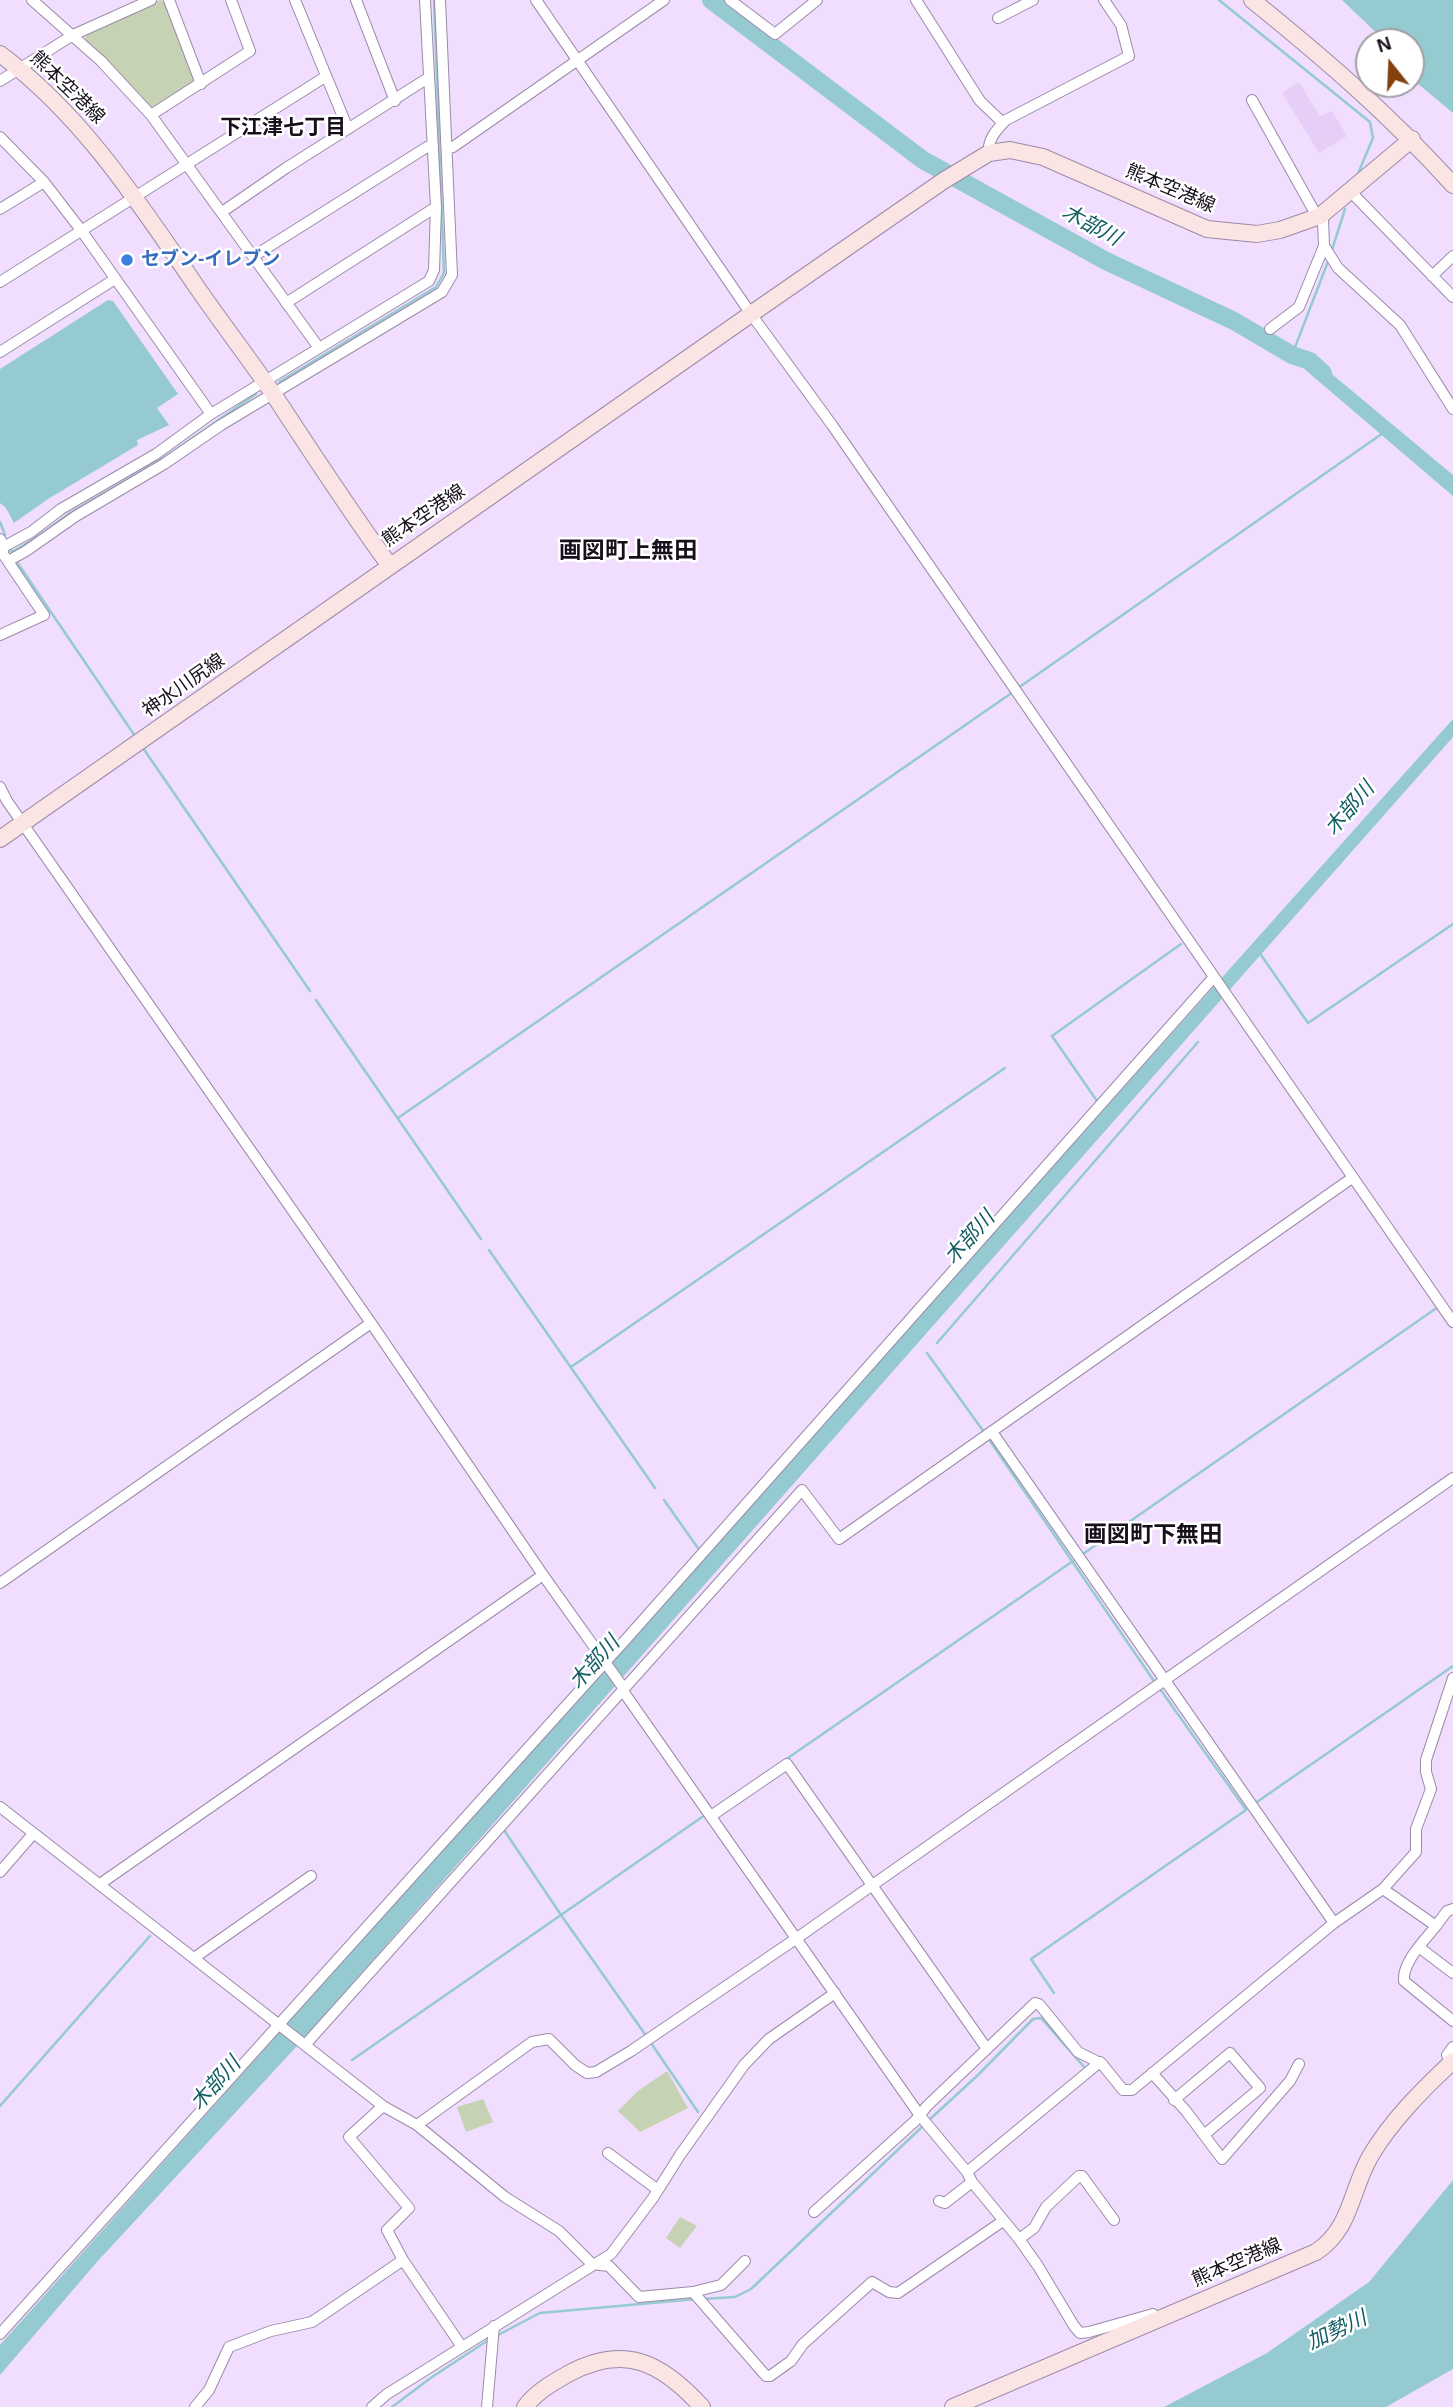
<!DOCTYPE html>
<meta charset="utf-8">
<style>
body{margin:0}
#map{position:relative;width:1453px;height:2407px;overflow:hidden;background:#f1deff;font-family:Arial,sans-serif}
canvas{display:block}
.north{position:absolute;left:1355px;top:28px;width:70px;height:70px;box-sizing:border-box;background:#fff;border:2px solid #a29fa4;border-radius:50%;rotate:342deg;font-size:19px;font-weight:700;line-height:28px;text-align:center;color:#17101c}
.north::after{content:'';display:block;margin:auto;width:24px;height:32px;background:#83410e;clip-path:polygon(50% 0,100% 100%,50% 72%,0 100%)}
</style>
<div id="map">
<canvas width="1453" height="2407"></canvas>
<div class="north">N</div>
</div>
<script>
const ctx = document.querySelector('canvas').getContext('2d');
ctx.lineJoin = 'round';
function paint(path, color) {
  ctx.fillStyle = color;
  ctx.fill(path, 'evenodd');
}
function trace(path, color, width, dash) {
  ctx.strokeStyle = color;
  ctx.lineWidth = width;
  ctx.lineCap = dash ? 'butt' : 'round';
  ctx.setLineDash(dash || []);
  ctx.stroke(path);
}
function label(font, color, halo, rows, align = 'center') {
  ctx.font = font + ' Arial,"Noto Sans JP",sans-serif';
  ctx.lineWidth = 5;
  ctx.setLineDash([]);
  ctx.textBaseline = 'middle';
  ctx.strokeStyle = halo;
  ctx.fillStyle = color;
  for (const [text, x, y, turn = 0] of rows) {
    ctx.save();
    ctx.translate(x, y);
    ctx.rotate((+turn || 0) * Math.PI / 180);
    ctx.textAlign = isNaN(turn) ? turn : align;
    if (halo) ctx.strokeText(text, 0, 0);
    ctx.fillText(text, 0, 0);
    ctx.restore();
  }
}
paint(new Path2D(`
 M1299 82 1320 116 1332 111 1347 136 1319 153 1282 93Z`), '#e5cff6');
paint(new Path2D(`
 M160 0 165 2 194 78V81L151 108 85 40 86 34Z
 M667 2071 688 2108 640 2132 618 2111 638 2091Z
 M483 2099 493 2122 466 2132 457 2107Z
 M680 2217 697 2226 680 2248 666 2238Z`), '#c5d2b4');
paint(new Path2D(`
 M1342 0H1453V113L1411 78V42H1386Z
 M108 300 113 301 178 394 157 408 169 425 137 440 138 445 48 499 14 523 6 508 0 503V369Z
 M1309 355 1453 475V496L1302 367Z
 M1453 719V737L297 2046 96 2263 0 2375V2345Z
 M1453 2180V2369L1386 2407H1164L1267 2353 1369 2282Z`), '#94cad0');
trace(new Path2D(`
 M1219 0 1370 122 1373 138 1357 176
 M1331 253 1345 209
 M1292 355 1329 259
 M279 382 436 287 444 273 434 0
 M0 522 5 535
 M10 549 12 552 40 535 70 513 165 457 256 394
 M17 562 135 736
 M1018 688 1383 433
 M143 748 310 991
 M1259 952 1308 1023 1453 924
 M316 1000 481 1239
 M1097 1101 1052 1036 1181 944
 M398 1118 1013 692
 M489 1250 655 1488
 M937 1343 1198 1042
 M927 1353 984 1432
 M571 1367 1005 1068
 M988 1438 1156 1684
 M664 1500 700 1551
 M1083 1554 1438 1307
 M785 1760 1073 1561
 M1254 1804 1453 1666
 M504 1830 561 1915 647 2037
 M1054 1993 1031 1959 1246 1810 1160 1689
 M651 2043 698 2112
 M352 2060 705 1815
 M0 2106 150 1936
 M928 2121 978 2075 1033 2019 1041 2018 1085 2068
 M703 2299 735 2297 751 2289 923 2126
 M496 2336 540 2313 696 2299
 M392 2407 432 2377 490 2339`), '#94cad0', 2.5);
trace(new Path2D(`
 M711 0 923 160 1106 261 1234 321 1292 355 1310 361 1323 373`), '#94cad0', 18);
const minor = new Path2D(`
 M32 0 101 61 151 115 319 348
 M169 0 201 84
 M295 0 348 129
 M356 0 395 101
 M536 0 751 314 832 425 1453 1322
 M730 0 775 34 817 0
 M916 0 980 101 1003 123
 M998 18 1033 0
 M0 81 73 35 151 0
 M1252 100 1314 211 1323 220 1324 246 1299 307 1270 329
 M151 115 250 51 231 0
 M0 137 44 182 81 230 211 414
 M448 148 453 147 664 0
 M989 153C987 140 997 129 1006 120L1129 56 1121 25 1104 0
 M1351 192 1453 297
 M0 209 44 182
 M222 212 286 168 428 78
 M1324 246 1338 268 1400 325 1453 409
 M254 256 427 147 433 145
 M1432 276 1453 256
 M0 282 325 77
 M286 303 436 207
 M0 352 115 279
 M0 539 3 544V554L44 615 0 635
 M3 544 7 545 31 532 61 509 156 454 211 414 429 281 434 270 436 207 425 0
 M8 561 26 551 76 516 164 464 221 425 442 292 452 275 440 0
 M0 787 7 801 371 1323 543 1575 622 1686 623 1691 921 2117 967 2172 972 2182 1019 2239 1038 2266 1074 2326 1080 2333 1089 2332 1153 2314
 M992 1432 1334 1923
 M0 1583 371 1323
 M0 1807 383 2106 417 2125 505 2197 559 2231 592 2264 609 2266 639 2297 693 2292 766 2376H770L791 2361 803 2344 872 2282 889 2292 898 2293 1003 2221
 M711 1816 787 1764 987 2049
 M0 1872 33 1834
 M100 1884 543 1575
 M1383 1889 1436 1926 1447 1911 1453 1909
 M1436 1926C1425 1940 1402 1962 1404 1981L1453 2021
 M1420 1948 1453 1973
 M194 1958 311 1876
 M305 2045 802 1490 839 1539 1352 1178
 M1451 2062 1447 2055 1453 2047
 M1152 2073 1186 2111 1222 2159 1290 2081 1299 2064
 M1174 2100 1230 2053 1260 2088 1204 2135
 M383 2106 349 2137 409 2208 387 2230 403 2260 462 2347
 M417 2125 532 2042 549 2039 575 2065 587 2073 596 2072 631 2051 797 1938 1453 1478
 M608 2153 658 2190
 M967 2172 1100 2062
 M939 2201 945 2203 972 2182
 M814 2212 915 2121 927 2106 1035 2003 1039 2004 1078 2052 1102 2064 1123 2090H1132L1334 1923 1383 1889 1416 1852V1829L1431 1789 1426 1772V1760L1453 1678
 M1019 2239 1034 2228 1046 2207 1079 2176H1082L1114 2220
 M693 2292 721 2285 745 2261
 M0 2334 628 1637 1213 978
 M195 2407 209 2390 229 2347 271 2331 312 2322 403 2260
 M372 2407 387 2394 611 2254 653 2198 680 2155 744 2065 769 2039 835 1993
 M487 2407 494 2326`);
const secondary = new Path2D(`
 M1252 0C1325 59 1390 115 1453 185
 M0 54C82 115 137 200 194 283 220 321 248 357 274 395 312 453 349 510 390 566
 M0 839 751 314 943 181 989 153 1010 150 1043 157 1207 229 1257 234 1280 230 1320 216 1412 139
 M525 2407C536 2392 552 2383 568 2374 625 2343 662 2363 702 2407
 M953 2407 1316 2252C1352 2228 1350 2191 1371 2155 1392 2120 1423 2089 1453 2061`);
trace(minor, '#9b8aa8', 12);
trace(secondary, '#9b8aa8', 18);
trace(minor, '#fff', 10);
trace(secondary, '#fbe4e4', 16);
for (const [x, y, r, color] of [
 [127,260,7,"#3f7fe0"]
]) {
  const dot = new Path2D();
  dot.arc(x, y, r, 0, 2 * Math.PI);
  ctx.fillStyle = color;
  ctx.fill(dot);
  trace(dot, '#fff', 2.5);
}
label('19px', '#17101c', '#fff', [
 ["熊本空港線",67,88,44],
 ["熊本空港線",1170,189,23],
 ["熊本空港線",424,516,-34],
 ["神水川尻線",184,686,-35],
 ["熊本空港線",1237,2263,-23]
]);
label('bold 19px', '#366cbe', '#fff', [
 ["セブン-イレブン",141,260]
], 'left');
label('bold 21px', '#17101c', '#fff', [
 ["下江津七丁目",283,128]
]);
label('italic 21px', '#115d63', '#fff', [
 ["木部川",1091,226,28],
 ["木部川",1350,809,-49],
 ["木部川",970,1238,-48],
 ["木部川",595,1663,-48],
 ["木部川",216,2084,-48],
 ["加勢川",1337,2331,-25]
]);
label('bold 23px', '#17101c', '#fff', [
 ["画図町上無田",628,552],
 ["画図町下無田",1153,1536]
]);
</script>
